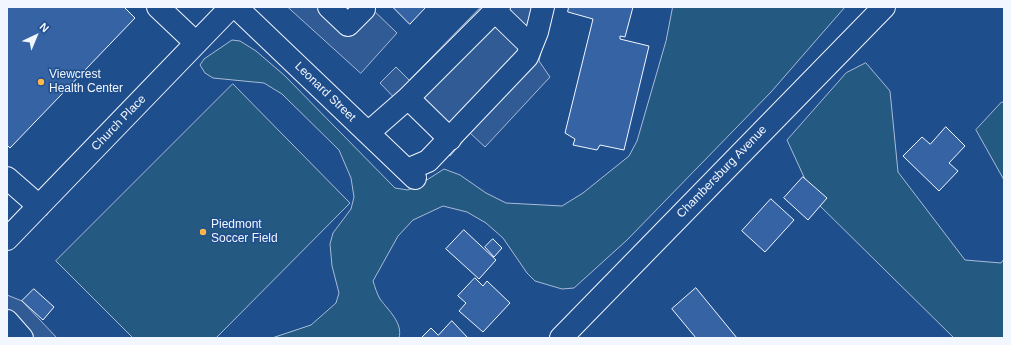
<!DOCTYPE html>
<style>
body{margin:0}
#map{position:relative;width:1011px;height:345px;overflow:hidden;background:#1f4e8c;font-family:Arial,sans-serif}
canvas{display:block}
.frame{position:absolute;inset:0;border:8px solid #f2f6ff;pointer-events:none}
.north{position:absolute;left:16px;top:16px;width:40px;height:40px;-webkit-text-stroke:3px #1f4e8c;paint-order:stroke;rotate:44deg;font-size:11px;font-weight:700;line-height:16px;text-align:center;color:#f2f6ff}
.north::after{content:'';display:block;margin:auto;width:14px;height:18px;background:#f2f6ff;clip-path:polygon(50% 0,100% 100%,50% 72%,0 100%)}
</style>
<div id="map">
<canvas width="1011" height="345"></canvas>
<div class="frame"></div>
<div class="north">N</div>
</div>
<script>
const ctx = document.querySelector('canvas').getContext('2d');
ctx.lineJoin = 'round';
function paint(path, color) {
  ctx.fillStyle = color;
  ctx.fill(path, 'evenodd');
}
function trace(path, color, width, dash) {
  ctx.strokeStyle = color;
  ctx.lineWidth = width;
  ctx.lineCap = dash ? 'butt' : 'round';
  ctx.setLineDash(dash || []);
  ctx.stroke(path);
}
function label(font, color, halo, rows, align = 'center') {
  ctx.font = font + ' Arial,sans-serif';
  ctx.lineWidth = 3;
  ctx.setLineDash([]);
  ctx.textBaseline = 'middle';
  ctx.strokeStyle = halo;
  ctx.fillStyle = color;
  for (const [text, x, y, turn = 0] of rows) {
    ctx.save();
    ctx.translate(x, y);
    ctx.rotate((+turn || 0) * Math.PI / 180);
    ctx.textAlign = isNaN(turn) ? turn : align;
    if (halo) ctx.strokeText(text, 0, 0);
    ctx.fillText(text, 0, 0);
    ctx.restore();
  }
}
const green = new Path2D(`
 M673 7H845L771 92 627 240 574 288 562 289 535 281 527 273 503 238 486 223 467 212 443 206 413 220 398 236 373 281C375 287 377 294 380 299 389 311 403 323 399 338H272L311 325 336 303 339 293 332 266 330 244 333 233 351 209 354 197 351 178 339 150 282 94 264 83 213 78 205 73 200 65 204 59 232 40 240 41 256 51 284 75 395 188 408 190 422 183 444 169 460 175 486 193 506 203 562 206 583 193 629 156 637 141 666 41Z
 M866 63 890 91 898 172 965 260 1001 263 1004 259V338H954L815 201 787 140 846 73Z
 M233 84 350 203 216 338H133L56 261Z
 M1002 102 1004 103V180L976 130Z`);
paint(green, '#245a82');
trace(green, '#a8bbd7', 1);
const parking = new Path2D(`
 M288 7H370L397 33 361 73Z
 M481 7H551L539 61 550 77 485 147 470 133 450 156 380 83 396 67 409 80Z
 M7 295 22 301 57 338H7Z`);
paint(parking, '#305b95');
trace(parking, '#a8bbd7', 1);
const building = new Path2D(`
 M7 7H124L135 18 10 148 7 145Z
 M393 7H426L410 24Z
 M569 7H633L625 37 620 36V39L649 46 624 150 600 145 597 150 573 145 575 139 565 133 593 19 568 12Z
 M946 127 965 146 949 163 958 171 939 191 903 156 922 137 930 144Z
 M803 177 827 198 808 220 784 198Z
 M771 199 794 220 765 252 742 231Z
 M464 230 496 260 479 279 446 249Z
 M493 239 502 248 494 257 485 247Z
 M475 278 483 286 487 281 510 303 483 332 459 311 466 303 458 296Z
 M696 288 737 338H696L672 309Z
 M34 289 54 307 43 320 22 301Z
 M452 321 468 338H421L431 328 438 335Z`);
paint(building, '#3563a3');
trace(building, '#f2f6ff', 1);
const minor = new Path2D(`
 M158 7 196 43
 M236 7 415 178
 M329 7 348 25 364 9 362 7
 M495 11 531 46
 M408 98 450 139
 M368 133 408 98 499 7
 M407 170 428 161 527 57 537 32 543 7
 M7 178 39 206
 M7 239 231 7
 M7 321 22 338
 M561 338 884 7`);
trace(minor, '#f2f6ff', 24);
trace(minor, '#1f4e8c', 22);
for (const [x, y, r, color] of [
 [41,82,4,"#ffb74d"],
 [203,232,4,"#ffb74d"]
]) {
  const dot = new Path2D();
  dot.arc(x, y, r, 0, 2 * Math.PI);
  ctx.fillStyle = color;
  ctx.fill(dot);
  trace(dot, '#1f4e8c', 1.5);
}
label('12px', '#f2f6ff', '#1f4e8c', [
 ["Viewcrest",49,75],
 ["Health Center",49,89],
 ["Piedmont",211,225],
 ["Soccer Field",211,239]
], 'left');
label('12px', '#f2f6ff', '#1f4e8c', [
 ["Leonard Street",325,92,44],
 ["Church Place",119,123,-46],
 ["Chambersburg Avenue",722,172,-46]
]);
</script>
